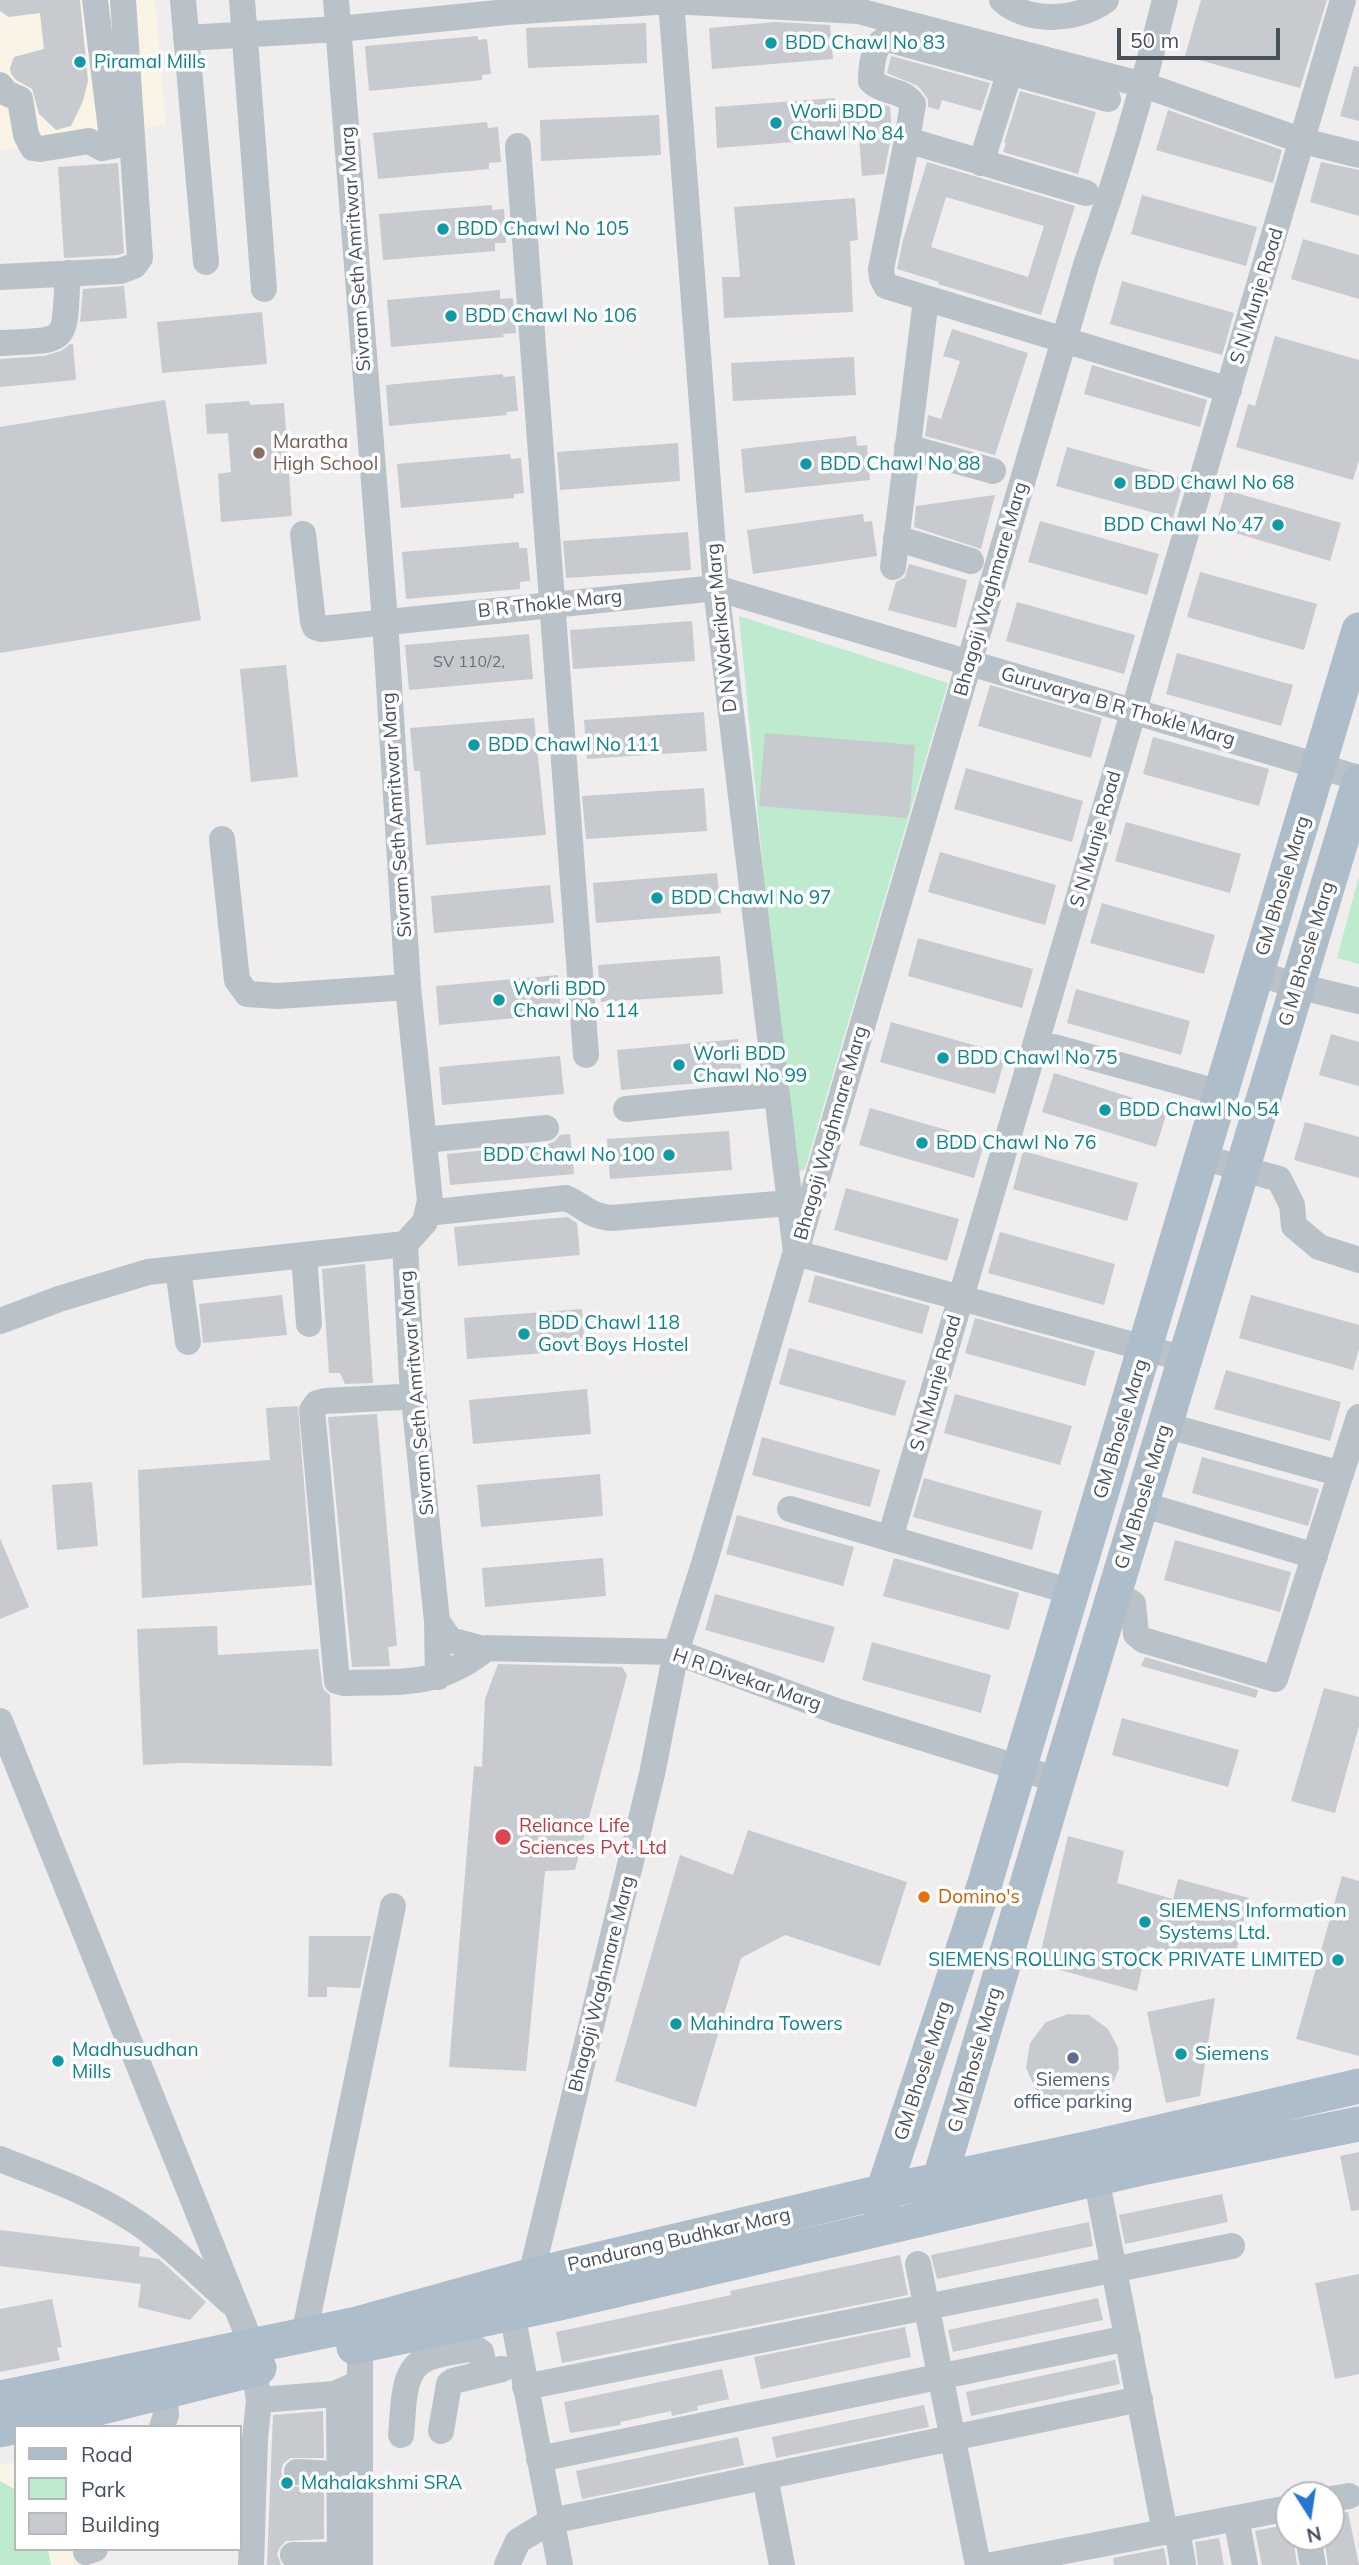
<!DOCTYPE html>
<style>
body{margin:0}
#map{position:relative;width:1359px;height:2565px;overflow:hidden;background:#efeded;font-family:Mulish,sans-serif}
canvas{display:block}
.legend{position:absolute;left:14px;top:2425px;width:228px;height:126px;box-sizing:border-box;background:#fff;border:2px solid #b5b9bd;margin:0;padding:9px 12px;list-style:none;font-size:21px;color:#475159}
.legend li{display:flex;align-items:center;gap:14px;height:35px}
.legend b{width:35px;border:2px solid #b5b9bd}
.north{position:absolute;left:1275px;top:2481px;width:70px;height:70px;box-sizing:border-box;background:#fff;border:2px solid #b5b9bd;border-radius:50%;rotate:168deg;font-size:19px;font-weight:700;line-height:28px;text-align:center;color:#475159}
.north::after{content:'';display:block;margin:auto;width:24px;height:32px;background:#2676d0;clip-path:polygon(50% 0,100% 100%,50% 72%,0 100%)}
.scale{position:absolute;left:1117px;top:28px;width:163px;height:32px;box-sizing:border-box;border:4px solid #475159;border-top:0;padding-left:9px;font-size:21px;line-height:24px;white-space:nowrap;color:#475159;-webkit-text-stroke:5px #fff;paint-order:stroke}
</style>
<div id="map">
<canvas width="1359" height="2565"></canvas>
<ul class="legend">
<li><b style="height:9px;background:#aebdca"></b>Road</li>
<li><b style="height:19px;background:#beebce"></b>Park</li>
<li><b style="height:19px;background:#c7cacf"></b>Building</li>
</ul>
<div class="north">N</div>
<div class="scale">50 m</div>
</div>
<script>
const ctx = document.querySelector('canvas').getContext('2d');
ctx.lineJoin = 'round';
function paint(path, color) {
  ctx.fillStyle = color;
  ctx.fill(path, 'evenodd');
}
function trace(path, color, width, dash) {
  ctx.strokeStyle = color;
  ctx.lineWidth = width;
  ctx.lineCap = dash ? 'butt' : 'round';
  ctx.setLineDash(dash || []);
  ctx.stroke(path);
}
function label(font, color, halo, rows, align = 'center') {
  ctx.font = font + ' Mulish,sans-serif';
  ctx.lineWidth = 7;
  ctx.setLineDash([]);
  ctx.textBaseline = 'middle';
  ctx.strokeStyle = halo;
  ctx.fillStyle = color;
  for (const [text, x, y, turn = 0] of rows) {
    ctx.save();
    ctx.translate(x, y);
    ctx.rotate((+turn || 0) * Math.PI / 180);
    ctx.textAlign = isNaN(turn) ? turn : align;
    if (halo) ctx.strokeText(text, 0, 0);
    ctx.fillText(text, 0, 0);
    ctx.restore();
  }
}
paint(new Path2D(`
 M0 0H155L166 124 51 145 0 150Z
 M16 2462V2549H72L75 2565H0V2465Z`), '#faf4e6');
paint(new Path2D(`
 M739 616 948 683 805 1169 796 1173 791 1164Z
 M1359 876V964L1337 958Z
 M0 2481 16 2490V2549H48L51 2565H0Z`), '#beebce');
paint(new Path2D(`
 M0 0H80L88 81 83 101 71 126 56 130 39 114 32 89 16 80 11 74 10 68 14 57 44 49 40 13 9 17 0 11Z
 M1201 0H1327L1300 88 1185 56Z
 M776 22 830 25 833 59 712 69 709 28Z
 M646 23 647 63 528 68 526 28Z
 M478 36V40L487 39 491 74 482 75V80L369 91 365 46Z
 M891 56 990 83 981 111 942 100 939 110 928 107V99L918 86 887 73Z
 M1354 66 1359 67V121L1340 116Z
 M1020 91 1096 112 1078 174 1003 152 1006 143H1004Z
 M835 98V105L873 101 890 107 892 132 884 174 862 176 859 137 717 148 715 107Z
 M1168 110 1282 150 1273 183 1156 150Z
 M659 115 661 155 541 161 540 120Z
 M487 122 488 128 498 127 501 162 489 163V169L378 179 373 133Z
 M927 162 1075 206 1041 315 938 284 939 282 897 269 903 240ZM946 197 1044 226 1028 277 931 247Z
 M1321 162 1359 170V216L1310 202Z
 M118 163 124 253 117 255 64 258 58 167Z
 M1142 195 1257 227 1246 266 1131 234Z
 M855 198 858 240 850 241 853 312 724 318 722 277H740L734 207Z
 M492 205V210L504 209 506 243H495V251L383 260 379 214Z
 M1303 239 1359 255V299L1291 279Z
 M1122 281 1234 313 1222 355 1110 324Z
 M124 286 127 318 80 322 83 289Z
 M500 290V299L513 298 516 333 503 334 504 337 391 347 387 300Z
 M262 312 267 364 162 373 157 322Z
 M952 329 1028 353 995 455 925 436 928 415 941 419 960 361 943 356Z
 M1275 336 1359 360V460L1353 480 1236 447 1248 404 1255 406Z
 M70 344H73L76 380 0 387V359L44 356 61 351Z
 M854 357 856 395 733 401 731 363Z
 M1092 365 1207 400 1200 427 1084 394Z
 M503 374V377L515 376 518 411 506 412 507 415 389 426 386 385Z
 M165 400 201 620 0 653V427Z
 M249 401 250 405 284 403 292 516 221 522 218 474 231 472 228 433 207 434 205 404Z
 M856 436 857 446 867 445 870 480 745 493 741 449Z
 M678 443 680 481 560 490 557 452Z
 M1067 447 1184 479 1173 518 1056 486Z
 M510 454 511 459 521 458 524 493 514 494V498L401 508 397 464Z
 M1226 490 1341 523 1330 561 1215 527Z
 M995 495 981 549 914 527 916 506Z
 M863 514 864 522 872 521 877 556 753 574 747 530Z
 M1040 521 1159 554 1147 595 1028 562Z
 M688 532 691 570 566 578 563 541Z
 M519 542V548H527L530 581 520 582V589L406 599 402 552Z
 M909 564 967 580 956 628 888 610 896 582 905 577Z
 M1200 572 1317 604 1304 650 1187 617Z
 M1017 602 1135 635 1124 674 1006 641Z
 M692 621 695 661 573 669 570 630Z
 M529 634 533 679 409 690 405 645Z
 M1177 653 1293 685 1281 726 1166 694Z
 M286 665 298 777 251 782 240 669Z
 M990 685 1102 718 1091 758 978 726Z
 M704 712 707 751 587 759 584 720Z
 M534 718 546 835 426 845 420 771H414L410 728Z
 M765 733 915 745 910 808 907 818 759 806Z
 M1153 737 1269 769 1259 806 1143 774Z
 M966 768 1083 801 1072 842 954 809Z
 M704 788 707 831 586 839 582 796Z
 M1126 822 1241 854 1230 893 1115 861Z
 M940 852 1056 885 1045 925 928 892Z
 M717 873 721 913 596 923 593 883Z
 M550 885 554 923 434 933 431 896Z
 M1102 903 1215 935 1204 974 1090 943Z
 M918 938 1033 969 1022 1008 908 976Z
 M720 956 723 994 601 1002 598 965Z
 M558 975 561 1014 439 1025 436 986Z
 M1076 989 1190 1021 1181 1055 1067 1023Z
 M891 1022 1006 1054 995 1094 880 1062Z
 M1331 1034 1359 1042V1086L1319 1075Z
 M738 1039 742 1079 621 1090 617 1050Z
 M560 1056 564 1094 442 1105 439 1067Z
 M1054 1073 1168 1109 1156 1147 1042 1112Z
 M870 1108 985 1141 974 1178 859 1145Z
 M1305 1122 1359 1137V1178L1294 1160Z
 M729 1131 732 1170 610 1179 607 1139Z
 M570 1134 574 1174 450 1185 447 1154 548 1144 555 1141 560 1135Z
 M1023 1151 1138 1183 1127 1221 1013 1189Z
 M846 1188 959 1219 947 1261 834 1230Z
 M568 1217 577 1223 580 1255 458 1266 454 1227Z
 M1000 1232 1115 1264 1104 1305 988 1273Z
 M365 1264 373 1383 345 1384 340 1373H329L322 1269Z
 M815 1275 930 1306 922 1334 808 1302Z
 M282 1295 287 1335 203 1343 199 1304Z
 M1251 1295 1359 1325V1349L1353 1370 1239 1338Z
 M582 1309 585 1350 467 1359 464 1318Z
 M975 1318 1095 1351 1085 1386 965 1353Z
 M789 1348 906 1381 895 1416 779 1384Z
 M1226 1370 1341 1402 1330 1441 1214 1409Z
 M587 1389 591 1434 473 1444 469 1400Z
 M955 1394 1072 1426 1060 1465 944 1433Z
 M298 1406 312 1585 142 1598 138 1470 270 1460 266 1408Z
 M377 1414 397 1646 388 1647 390 1666 352 1667 328 1417Z
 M762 1437 880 1470 870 1507 752 1475Z
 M1202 1457 1319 1489 1308 1526 1192 1493Z
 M600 1474 603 1516 481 1527 477 1485Z
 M924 1478 1042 1511 1032 1550 913 1517Z
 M92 1482 98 1546 57 1550 52 1485Z
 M737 1515 854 1547 843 1586 726 1554Z
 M0 1538 29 1607 0 1619Z
 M1175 1540 1291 1572 1280 1612 1164 1580Z
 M603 1558 606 1596 485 1607 482 1568Z
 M894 1558 1019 1593 1009 1630 883 1596Z
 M715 1594 835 1627 824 1663 705 1630Z
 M217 1626 218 1655 318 1649 322 1683 324 1690 330 1695 332 1766 181 1763 143 1765 137 1629Z
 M872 1642 991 1675 981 1713 862 1680Z
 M1145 1657 1258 1690 1256 1698 1141 1666Z
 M498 1664 622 1667 627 1675 575 1870 545 1871 526 2071 449 2067 474 1766 482 1767 485 1699Z
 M1324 1688 1359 1697V1726L1335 1813 1291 1801Z
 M1122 1718 1239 1750 1228 1787 1112 1755Z
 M748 1830 907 1882 880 1966 785 1935 741 1958 696 2107 615 2081 680 1855 733 1875Z
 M1068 1836 1124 1851 1117 1883 1173 1899 1178 1879 1249 1898 1232 1969 1147 1946 1137 1991 1038 1964Z
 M1342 1876 1359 1881V2056L1296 2039Z
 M309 1936H371L360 1988 327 1987V1997H308Z
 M1215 1998 1200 2096 1166 2103 1147 2012Z
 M1068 2014 1089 2015 1108 2029 1118 2048 1119 2069 1109 2092 1088 2105H1061L1037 2092 1026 2068 1030 2043 1046 2022Z
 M1359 2152V2210L1351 2211 1340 2156Z
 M1222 2194 1228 2222 1125 2244 1119 2215Z
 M1089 2222 1093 2246 937 2279 931 2255Z
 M0 2230 140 2247 139 2256 159 2259 206 2302 190 2320 138 2307 141 2284 0 2266Z
 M900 2255 908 2295 562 2363 556 2332 731 2295 730 2291Z
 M1359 2274V2374L1335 2379 1315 2283Z
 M1098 2298 1103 2320 953 2352 948 2330Z
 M52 2299 62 2347 57 2348 60 2360 0 2372V2309Z
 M905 2327 911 2357 761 2389 754 2357Z
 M1115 2360 1120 2384 971 2416 966 2392Z
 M722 2369 729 2399 697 2406 698 2410 672 2416 671 2411 620 2422 621 2425 570 2433 564 2402Z
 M924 2405 929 2427 776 2458 772 2437Z
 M323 2411 324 2458H290L283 2464 281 2472 283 2480 289 2486 324 2489V2539L286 2541 280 2547 277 2554 281 2565H267L273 2415Z
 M738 2437 744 2465 582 2499 576 2471Z
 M1348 2512 1359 2565H1328L1324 2537H1331V2514Z
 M1289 2524V2537H1293L1297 2565H1262L1255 2531Z
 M1219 2538 1224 2565H1198L1195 2542Z
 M1164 2548 1167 2565H1114L1113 2558Z`), '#c7cacf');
trace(new Path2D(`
 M95 0 113 146
 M183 0 206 262
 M242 0 264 289
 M336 0 385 621 408 987 430 1201 425 1222 405 1244 412 1379 437 1621 438 1677
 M1002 0C1028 24 1079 21 1106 0
 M671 1 716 588 796 1253 1185 1359
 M186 38 339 29 507 12 671 1 858 11 1144 85 1303 141 1359 155
 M0 85 6 93 20 99 26 135 33 148 40 149 89 141 102 148 118 145 123 143 128 135 127 120
 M907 140 913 104C903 89 883 93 871 81 871 67 873 43 887 39L1108 99
 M518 146 586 1055
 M981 163 1011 68
 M1086 193 907 140 881 269 882 278 886 286 1229 390
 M0 277 120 271 134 266 140 258 123 0
 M0 343C73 340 63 343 68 273
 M907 447 993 471
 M303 534 313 622 315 627 321 629 716 588 1359 778
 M896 538 971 561
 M893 567 926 299
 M222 839 237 980 247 994 278 996 408 987
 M1257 973 1297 986 1359 1001
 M1054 1047 1221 1093
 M626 1109 777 1094
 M424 1140 546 1128
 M1202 1157 1279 1179 1292 1205 1294 1226 1319 1247 1359 1260
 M427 1213 566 1198C586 1207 587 1215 611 1218L789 1203
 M304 1255 309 1324
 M178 1269 188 1342
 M0 1321 59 1299 148 1272 405 1244
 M401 1397 325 1401 317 1403 312 1410 337 1681 344 1683C403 1681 438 1688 487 1648
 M1165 1425 1341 1474
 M1141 1504 1315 1556
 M790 1509 1072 1592
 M890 1538 1343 0
 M1114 1594 1123 1597 1133 1604 1136 1634 1143 1640 1275 1679 1359 1417
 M437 1621 450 1640 480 1648 676 1652 836 1711 1058 1780
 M0 1721 248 2336 259 2400 255 2439 251 2565
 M0 2159C42 2176 88 2191 127 2216 165 2239 197 2273 230 2302
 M1093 2162 1165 2532
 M918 2264 978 2565
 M533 2275V2267L652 1774 676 1652 704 1564 1087 262C1118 176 1143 89 1165 0
 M512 2313 560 2565
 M355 2330 360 2346V2565
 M304 2335 393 1906
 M525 2387 1232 2246
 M339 2393 340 2565
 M259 2400 335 2394 353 2386
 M162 2427 166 2415 164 2392
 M441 2431 449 2384 453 2381 502 2369
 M401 2435C404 2412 400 2370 426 2359 440 2353 459 2351 475 2348L481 2352 485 2372
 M539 2459 1128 2338
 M297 2472 355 2475
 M765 2477 782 2565
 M1331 2499 1349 2496
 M1236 2518 1245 2565
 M1177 2529 1183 2565
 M1308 2537 1313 2565
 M86 2552 95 2549
 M293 2555H358
 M507 2565 518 2541 551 2521 1140 2399
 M992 2565 1289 2508`), '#b9c2c9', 26);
trace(new Path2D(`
 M941 2214 940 2179 943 2168 1058 1780 1359 782
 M882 2227 883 2192 984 1886 1359 630
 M354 2347 560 2303 1146 2167 1359 2124
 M0 2398 353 2325 533 2275 881 2192 1090 2148 1359 2086
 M0 2430 66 2416 259 2368`), '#aebdca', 35);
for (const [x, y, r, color] of [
 [771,43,7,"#0f9aa8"],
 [80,62,7,"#0f9aa8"],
 [776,123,7,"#0f9aa8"],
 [443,229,7,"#0f9aa8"],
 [451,316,7,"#0f9aa8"],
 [259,453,7,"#8d6e63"],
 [806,464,7,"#0f9aa8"],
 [1120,483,7,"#0f9aa8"],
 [1278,525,7,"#0f9aa8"],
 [474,745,7,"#0f9aa8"],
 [657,898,7,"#0f9aa8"],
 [499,1000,7,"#0f9aa8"],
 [943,1058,7,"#0f9aa8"],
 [679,1065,7,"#0f9aa8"],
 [1105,1110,7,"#0f9aa8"],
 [922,1143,7,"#0f9aa8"],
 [669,1155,7,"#0f9aa8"],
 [524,1334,7,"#0f9aa8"],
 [503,1837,9,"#e0444e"],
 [924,1897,7,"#e8710a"],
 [1145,1922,7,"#0f9aa8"],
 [1338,1960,7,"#0f9aa8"],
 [676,2024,7,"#0f9aa8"],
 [1181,2054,7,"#0f9aa8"],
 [1073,2058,7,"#5c6f8a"],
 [58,2061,7,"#0f9aa8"],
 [287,2483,7,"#0f9aa8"]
]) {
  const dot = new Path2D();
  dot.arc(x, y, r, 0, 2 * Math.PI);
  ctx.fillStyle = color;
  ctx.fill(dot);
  trace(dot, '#fff', 2.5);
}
label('16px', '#676f76', null, [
 ["SV 110/2,",469,662]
]);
label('19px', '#0d838f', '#fff', [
 ["BDD Chawl No 83",785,43],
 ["Piramal Mills",94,62],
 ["Worli BDD",790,112],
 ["Chawl No 84",790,134],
 ["BDD Chawl No 105",457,229],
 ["BDD Chawl No 106",465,316],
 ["BDD Chawl No 88",820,464],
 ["BDD Chawl No 68",1134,483],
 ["BDD Chawl No 47",1264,525,"right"],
 ["BDD Chawl No 111",488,745],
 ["BDD Chawl No 97",671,898],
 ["Worli BDD",513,989],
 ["Chawl No 114",513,1011],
 ["Worli BDD",693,1054],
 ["Chawl No 99",693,1076],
 ["BDD Chawl No 75",957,1058],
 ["BDD Chawl No 54",1119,1110],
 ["BDD Chawl No 76",936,1143],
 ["BDD Chawl No 100",655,1155,"right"],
 ["BDD Chawl 118",538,1323],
 ["Govt Boys Hostel",538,1345],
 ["SIEMENS Information",1159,1911],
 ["Systems Ltd.",1159,1933],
 ["SIEMENS ROLLING STOCK PRIVATE LIMITED",1324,1960,"right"],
 ["Mahindra Towers",690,2024],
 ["Madhusudhan",72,2050],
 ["Mills",72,2072],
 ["Siemens",1195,2054],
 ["Mahalakshmi SRA",301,2483]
], 'left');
label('19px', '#475159', '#fff', [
 ["Sivram Seth Amritwar Marg",356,249,-94],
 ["S N Munje Road",1257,296,-73],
 ["Bhagoji Waghmare Marg",991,589,-74],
 ["B R Thokle Marg",550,604,-6],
 ["D N Wakrikar Marg",722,628,-96],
 ["Guruvarya B R Thokle Marg",1118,707,16],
 ["Sivram Seth Amritwar Marg",397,815,-94],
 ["S N Munje Road",1096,839,-74],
 ["GM Bhosle Marg",1283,886,-73],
 ["G M Bhosle Marg",1307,954,-73],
 ["Bhagoji Waghmare Marg",831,1133,-74],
 ["S N Munje Road",936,1383,-74],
 ["Sivram Seth Amritwar Marg",417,1393,-95],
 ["GM Bhosle Marg",1121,1429,-73],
 ["G M Bhosle Marg",1143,1497,-73],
 ["H R Divekar Marg",747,1680,19],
 ["Bhagoji Waghmare Marg",602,1984,-76],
 ["G M Bhosle Marg",975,2060,-74],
 ["GM Bhosle Marg",923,2071,-72],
 ["Pandurang Budhkar Marg",679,2240,-13]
]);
label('19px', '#785e54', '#fff', [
 ["Maratha",273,442],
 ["High School",273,464]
], 'left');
label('19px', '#be3a42', '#fff', [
 ["Reliance Life",519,1826],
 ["Sciences Pvt. Ltd",519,1848]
], 'left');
label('19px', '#c56008', '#fff', [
 ["Domino's",938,1897]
], 'left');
label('19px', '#4e5e75', '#fff', [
 ["Siemens",1073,2080],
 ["office parking",1073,2102]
]);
</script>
